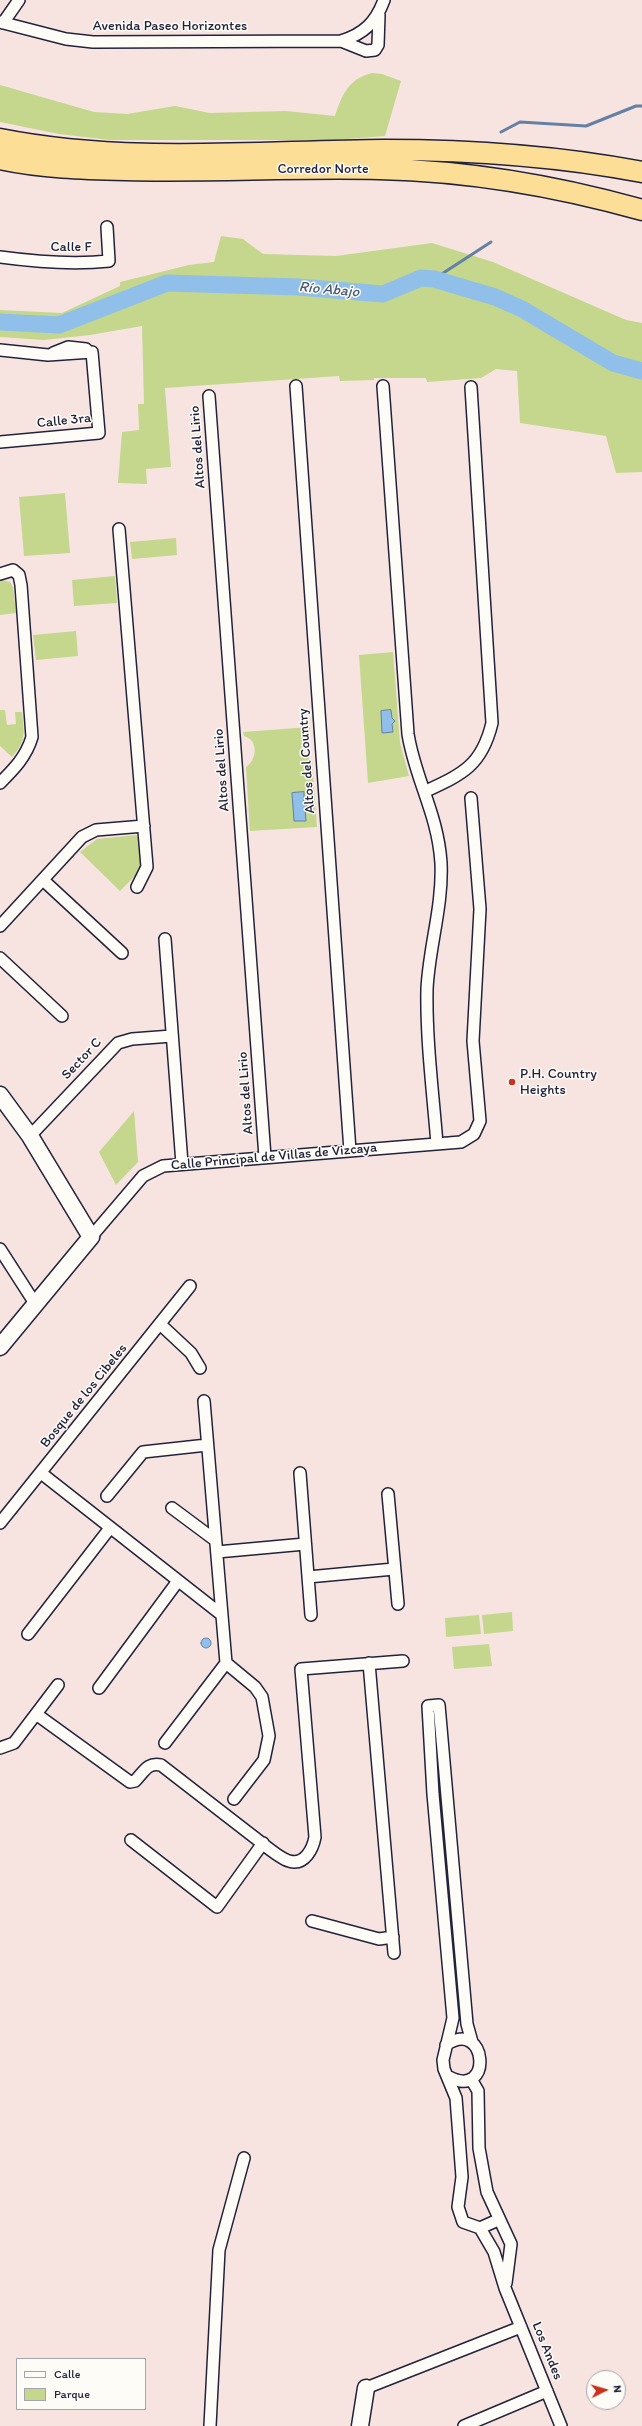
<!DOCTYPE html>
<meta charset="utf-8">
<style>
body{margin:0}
#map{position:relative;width:642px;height:2426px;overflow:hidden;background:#f7e4e0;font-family:Itim,sans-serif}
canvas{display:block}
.legend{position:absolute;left:16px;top:2358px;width:130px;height:52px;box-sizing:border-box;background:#fdfcf7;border:1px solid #a5a5ac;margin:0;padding:5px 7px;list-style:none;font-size:12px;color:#22223b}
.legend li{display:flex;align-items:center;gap:8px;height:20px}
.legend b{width:20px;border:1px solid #a5a5ac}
.north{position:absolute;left:586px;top:2370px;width:40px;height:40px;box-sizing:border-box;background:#fdfcf7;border:1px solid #a5a5ac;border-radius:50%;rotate:85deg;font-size:11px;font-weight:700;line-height:16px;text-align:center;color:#22223b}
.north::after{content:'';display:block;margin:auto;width:14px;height:18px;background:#c8321e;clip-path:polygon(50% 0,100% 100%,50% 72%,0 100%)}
</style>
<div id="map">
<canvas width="642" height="2426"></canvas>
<ul class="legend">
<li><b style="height:5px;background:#fdfcf7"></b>Calle</li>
<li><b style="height:11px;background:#c4d78c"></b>Parque</li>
</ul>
<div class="north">N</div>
</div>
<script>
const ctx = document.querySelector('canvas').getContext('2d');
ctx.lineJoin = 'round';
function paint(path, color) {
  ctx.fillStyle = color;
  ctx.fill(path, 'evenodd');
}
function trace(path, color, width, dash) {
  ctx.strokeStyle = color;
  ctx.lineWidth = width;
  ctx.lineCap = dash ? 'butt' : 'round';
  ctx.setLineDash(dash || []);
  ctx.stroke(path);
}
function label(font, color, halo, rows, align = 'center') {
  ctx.font = font + ' Itim,sans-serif';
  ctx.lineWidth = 3;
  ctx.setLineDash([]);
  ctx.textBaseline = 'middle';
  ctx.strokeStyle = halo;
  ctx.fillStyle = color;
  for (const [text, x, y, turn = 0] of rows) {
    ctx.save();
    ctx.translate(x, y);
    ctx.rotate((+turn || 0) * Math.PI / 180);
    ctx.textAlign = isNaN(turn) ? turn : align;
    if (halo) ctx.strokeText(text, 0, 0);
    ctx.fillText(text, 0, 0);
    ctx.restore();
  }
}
paint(new Path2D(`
 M372 73 382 74 401 81 385 136 335 140H110L59 134 0 122V85L94 112 127 114 175 106 210 113 286 111 335 116C342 95 348 79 372 73Z
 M221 236 243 239 263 254 336 256 432 243 493 262 626 320 642 323V472L616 473 606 436 520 423 517 371 496 369 481 378 427 382 426 378H374V380L340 381 339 376 165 388 171 467 146 469 147 484 118 483 122 432 139 430 138 404H144L142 326 90 335 44 340 0 337V310L62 313 120 286V282L189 265 214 262Z
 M65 493 70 553 24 556 19 497Z
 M176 538 177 555 132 559 130 542Z
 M115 576 117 603 74 606 72 580Z
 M3 580 10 582 13 587 16 613 0 615V581Z
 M76 631 78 656 36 660 33 635Z
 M393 652 400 743 409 776 368 783 359 655Z
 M0 710H5L7 725 16 724 15 712H22C24 733 27 740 12 757L0 746Z
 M310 727V732L303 738C299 748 303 755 312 760L317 827 250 831 246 767C257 760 259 740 244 736L243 732Z
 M136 835 140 839 141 870 120 891 80 852 97 839Z
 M134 1111 138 1162 116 1185 99 1152Z
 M512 1612 513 1631 484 1634 482 1615Z
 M479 1615 481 1634 446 1637 445 1618Z
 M489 1644 492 1666 454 1669 452 1647Z`), '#c4d78c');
const water = new Path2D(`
 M391 710 392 718 395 721 392 724 393 732 382 733 381 711Z
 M304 792V803L308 807 305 809 306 821H294L292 793Z
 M201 1643a5 5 0 1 1 10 0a5 5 0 1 1-10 0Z`);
paint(water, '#90bfea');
trace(water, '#6480a4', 1);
trace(new Path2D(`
 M501 132 520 122 586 126 636 106H642
 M434 279 491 242`), '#6480a4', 3);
trace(new Path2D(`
 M0 322 59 325 167 283 298 287 383 294 421 278 434 279 495 297 522 309 613 363 642 371`), '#90bfea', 17);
const street = new Path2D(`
 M0 22 66 39 93 42 341 41C364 34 376 22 384 0
 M3 23 19 0
 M341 41 366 51 375 50 378 45 379 15
 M0 257C37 262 72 265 109 261L107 227
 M0 350 48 355 92 352
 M53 353 68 347 86 349
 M296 386 350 1151
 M383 386 408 734C415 779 438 814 441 863 443 906 429 947 427 989 426 1040 433 1093 437 1144
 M209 396 265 1157
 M0 442 99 433 92 352
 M119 529 147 867 137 887
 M0 574 13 570 19 575 21 585 32 737C26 757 14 769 0 783
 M426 791C463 774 482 765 492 723L471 387
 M43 880 122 953
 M0 926 82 837 96 830 144 826
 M165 939 182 1164
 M0 958 62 1016
 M30 1136 118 1043 132 1039 172 1036
 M91 1237 143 1176 163 1166 461 1142 474 1134 480 1121 473 1041 480 909 471 798
 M0 1249 36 1305
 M160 1324 191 1353 200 1368
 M41 1473 222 1615
 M300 1473 311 1615
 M388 1494 398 1604
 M107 1496 143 1452 207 1445
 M172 1508 215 1540
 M0 1523 190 1286
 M217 1552 305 1544
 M308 1577 394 1569
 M28 1634 110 1528
 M226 1663 255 1687 262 1697 269 1736 264 1760 234 1799
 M369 1663 394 1953
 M99 1688 178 1581
 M36 1714 130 1782 135 1781C144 1772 147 1762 161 1765 192 1789 223 1813 254 1837 262 1843 280 1859 289 1861 305 1866 313 1848 315 1837L301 1669 403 1661
 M165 1743 226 1663 204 1401
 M0 1748 14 1743 58 1685
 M131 1840 217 1907 263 1843
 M312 1921 379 1939 393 1937
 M472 2042 467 2024 439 1705 428 1706 433 1794 453 2018 443 2060 444 2069 456 2098 462 2177 458 2207 463 2222 480 2228 494 2252 505 2288 561 2426
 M446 2045C487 2017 494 2100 449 2077
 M471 2079 478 2091 479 2148 487 2192 511 2244 506 2283
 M480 2228 498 2220
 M366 2388 521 2327
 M210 2426 219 2250 244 2158
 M464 2426 547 2391`);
const secondary = new Path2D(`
 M0 1095 30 1136 91 1237 0 1347
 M360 2426 366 2388`);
const highway = new Path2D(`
 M0 139C126 164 257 151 384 150 470 150 558 156 642 172
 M0 159C41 168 84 169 126 170 210 172 295 167 379 169 468 171 557 186 642 210`);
trace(street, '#22223b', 14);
trace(secondary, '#22223b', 19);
trace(highway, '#22223b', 23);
trace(street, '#fdfcf7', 11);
trace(secondary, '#fdfcf7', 16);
trace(highway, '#fdde96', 20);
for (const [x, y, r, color] of [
 [512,1082,4,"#c8321e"]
]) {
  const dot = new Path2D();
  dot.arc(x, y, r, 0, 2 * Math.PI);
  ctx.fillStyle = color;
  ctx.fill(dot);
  trace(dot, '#fdfcf7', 1.5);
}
label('14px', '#22223b', '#fdfcf7', [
 ["Avenida Paseo Horizontes",170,26],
 ["Corredor Norte",323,169],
 ["Calle F",71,247],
 ["Calle 3ra",64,421,-6],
 ["Altos del Lirio",198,447,-94],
 ["Altos del Country",307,761,-94],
 ["Altos del Lirio",222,770,-94],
 ["Sector C",82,1059,-47],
 ["Altos del Lirio",246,1093,-94],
 ["Calle Principal de Villas de Vizcaya",274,1157,-5],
 ["Bosque de los Cibeles",84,1396,-51],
 ["Los Andes",547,2351,68]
]);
label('14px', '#22223b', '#fdfcf7', [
 ["P.H. Country",520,1074],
 ["Heights",520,1090]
], 'left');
label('italic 15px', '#485978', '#fdfcf7', [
 ["Río Abajo",329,290,5]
]);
</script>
